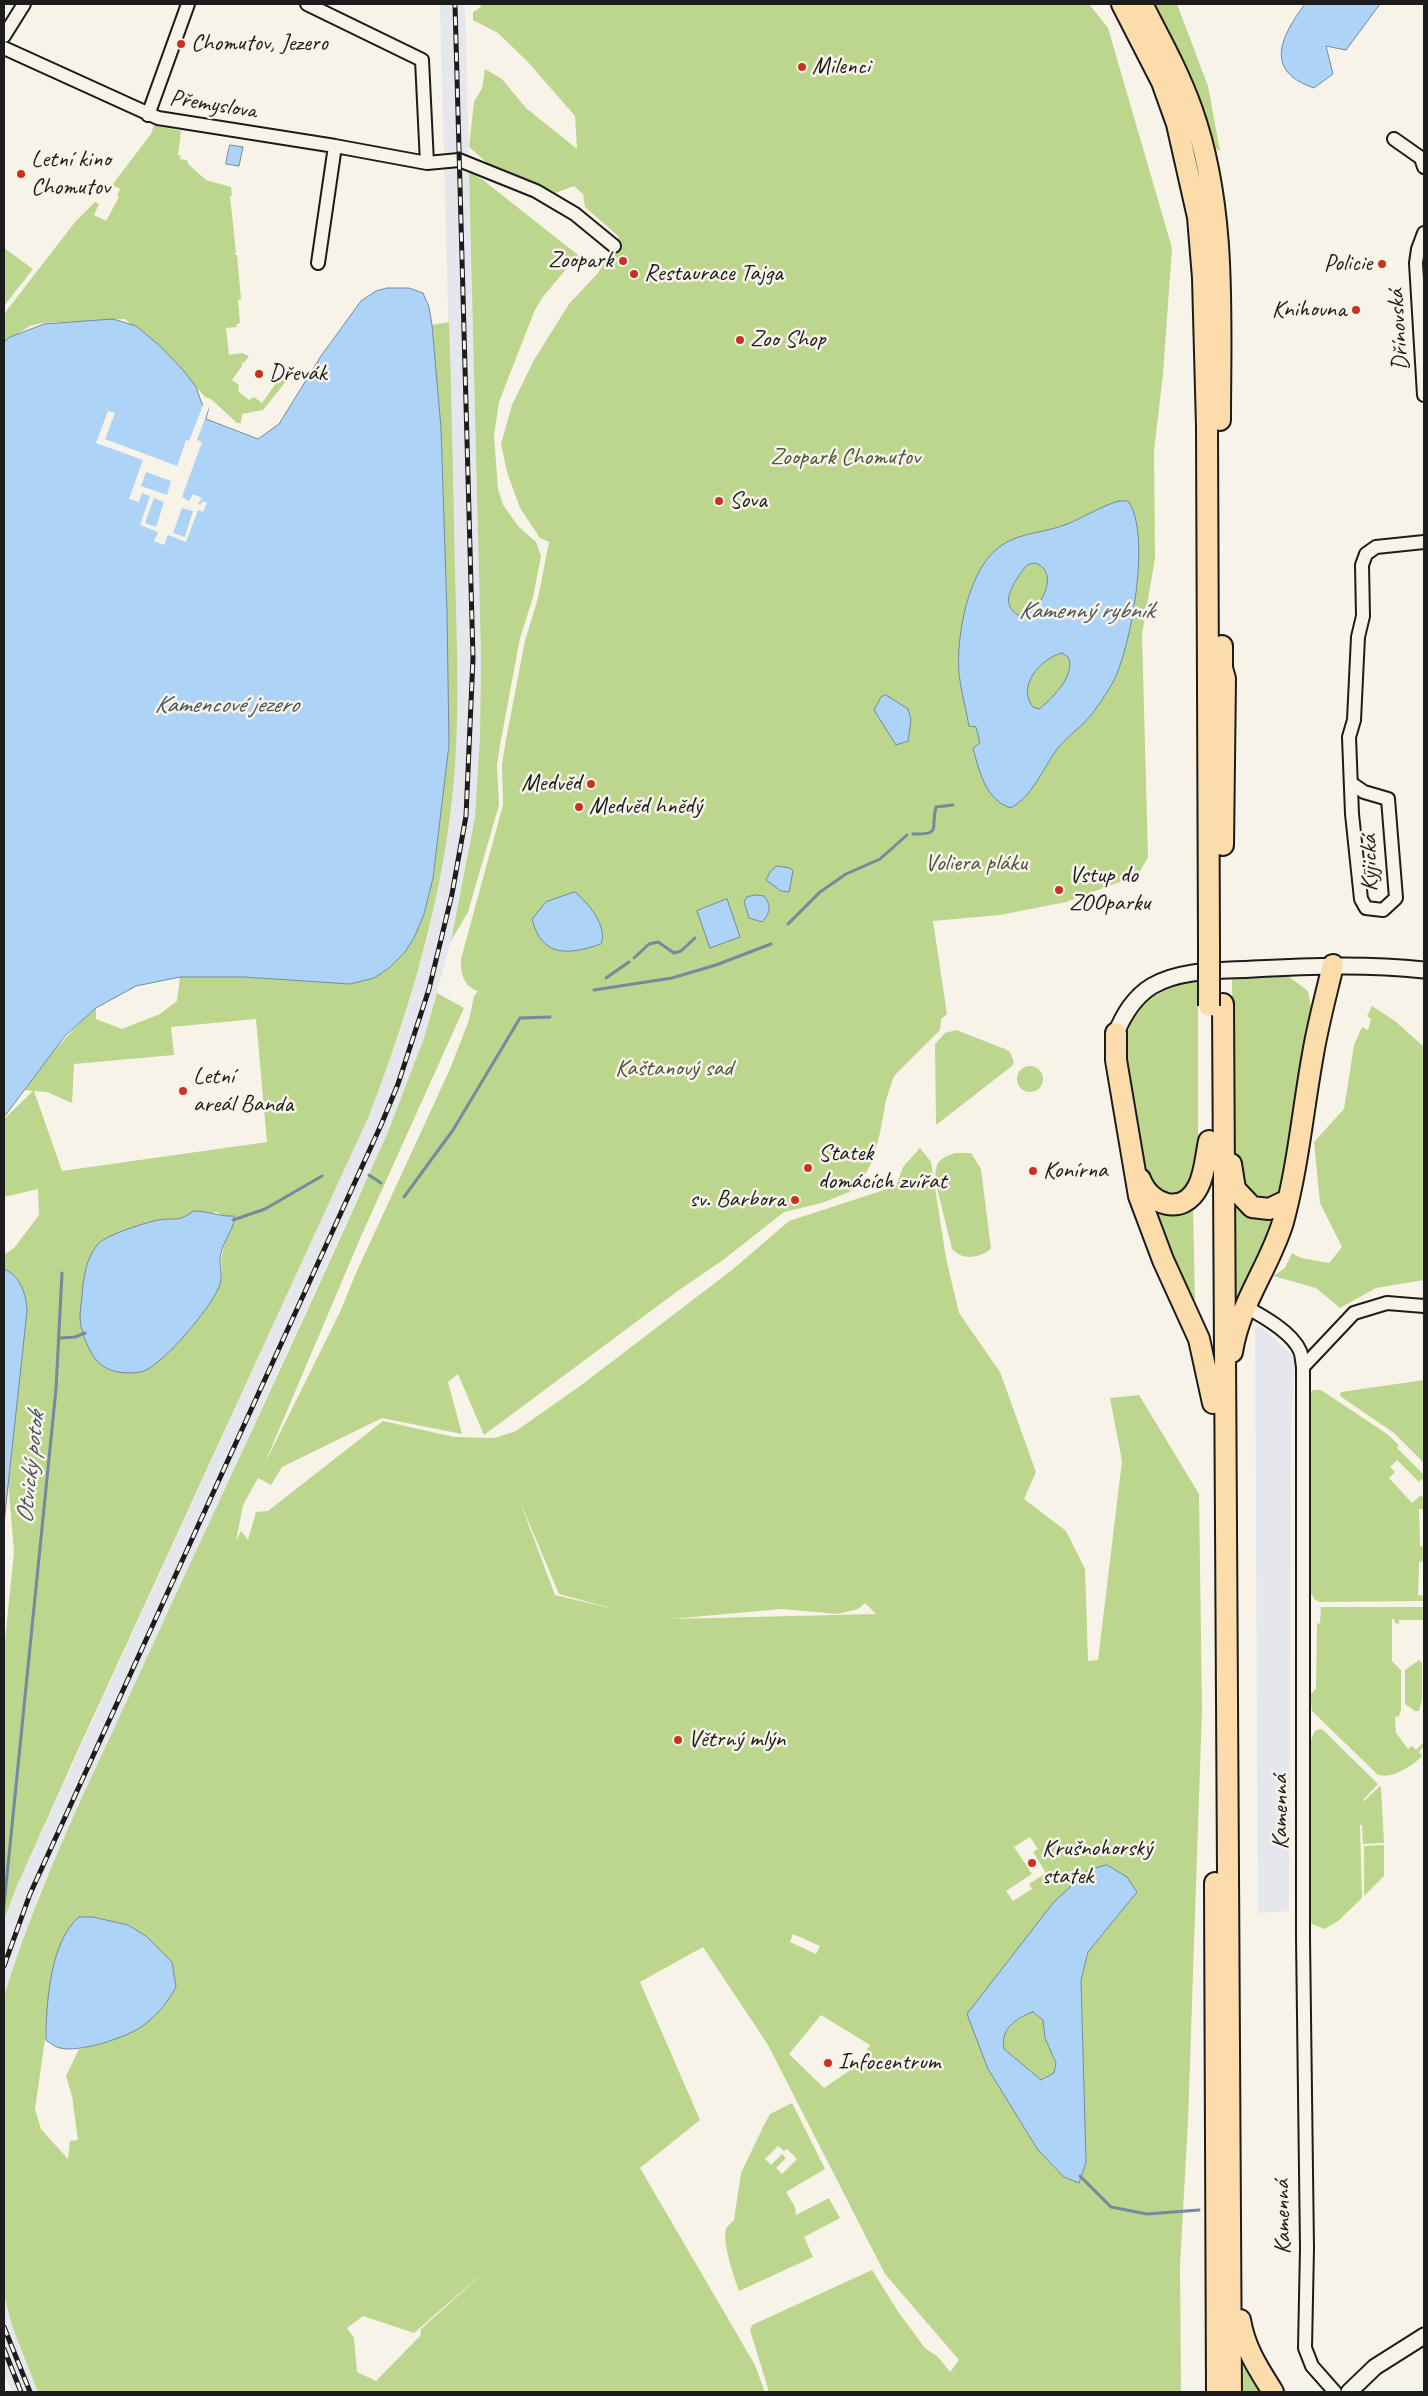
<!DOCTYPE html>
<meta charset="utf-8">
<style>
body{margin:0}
#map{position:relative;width:1428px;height:2396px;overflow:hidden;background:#f7f3e8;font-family:Caveat,sans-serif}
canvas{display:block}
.frame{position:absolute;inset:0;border:5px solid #1c1c1c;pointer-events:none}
</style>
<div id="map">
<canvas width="1428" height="2396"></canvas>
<div class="frame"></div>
</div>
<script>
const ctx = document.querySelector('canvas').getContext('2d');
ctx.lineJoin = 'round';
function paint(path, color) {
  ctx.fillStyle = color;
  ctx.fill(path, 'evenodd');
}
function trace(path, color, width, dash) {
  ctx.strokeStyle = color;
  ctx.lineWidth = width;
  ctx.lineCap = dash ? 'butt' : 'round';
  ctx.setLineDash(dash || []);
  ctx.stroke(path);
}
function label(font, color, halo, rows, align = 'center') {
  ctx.font = font + ' Caveat,sans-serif';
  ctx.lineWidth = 5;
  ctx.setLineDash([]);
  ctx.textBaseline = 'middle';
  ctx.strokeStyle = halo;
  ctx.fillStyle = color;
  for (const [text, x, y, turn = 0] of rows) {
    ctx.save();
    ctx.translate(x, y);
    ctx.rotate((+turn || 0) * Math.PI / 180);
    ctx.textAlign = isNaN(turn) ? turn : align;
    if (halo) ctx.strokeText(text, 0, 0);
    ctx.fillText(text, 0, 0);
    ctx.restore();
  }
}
paint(new Path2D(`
 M440 4H465L481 657 480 736 475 817 451 941 424 1038 390 1127 38 1897 4 1997V1920L16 1888 368 1118 401 1030 428 936 451 814 457 658Z
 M1255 1325 1263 1328 1295 1358 1291 1426 1289 1911 1261 1913 1258 1912Z
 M4 2294 12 2326 38 2392H12L4 2373Z`), '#e6e6ed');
paint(new Path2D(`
 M480 4H1089L1108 28 1172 248 1163 374 1154 451 1155 558 1142 635 1148 857 1138 875 1066 902 1000 915 933 921 947 1014 941 1019 940 1030 894 1076 886 1100 880 1133 872 1162 860 1183 849 1192 822 1203 784 1212 723 1260 679 1290 484 1435 458 1374 448 1382 462 1434 382 1418 282 1467 271 1485 258 1478 243 1505 236 1541 241 1531 248 1540 256 1512 268 1511 383 1421 454 1437 495 1438 516 1431 580 1386 732 1270 789 1221 896 1186 903 1167 920 1148 931 1162 946 1258 959 1313 1000 1372 1036 1472 1024 1499 1066 1531 1085 1569 1088 1661 1098 1660 1122 1461 1110 1398 1139 1395 1199 1494 1202 1709 1188 2121 1180 2265 1181 2392H769L750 2330 752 2325 872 2270 899 2313 925 2348 938 2357 950 2372 959 2360 885 2274 768 2045 703 1947 640 1982 700 2120 640 2168 755 2365 765 2392H38L12 2326 4 2294V1997C39 1882 93 1775 143 1666 225 1487 310 1308 390 1127L424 1038 437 993 464 1008 362 1234 264 1465 340 1312 356 1273 450 1069 469 1020 474 996 478 991C464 987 460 973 461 959L503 805 502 765 505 745 525 641 538 598 549 542 540 538 520 508 507 472 501 444 512 405 534 360 569 304 598 273 619 237 585 207 583 194 574 186 553 194 549 193 533 181 495 170 469 147 474 102 482 88 485 69 502 79 526 108 577 149 575 116 527 61 498 33 473 20V12L481 7ZM519 1499 559 1594 618 1610 555 1595ZM865 1603 876 1614 671 1619 781 1609 838 1614 858 1609ZM1030 1837 1038 1849 1033 1852 1046 1873 1029 1884 1032 1889 1013 1901 1006 1891 1032 1874 1014 1847ZM1137 1892 1088 1952 1081 1980 1086 2162 1079 2182 1064 2177 1038 2150 988 2069 1053 1903ZM93 1917 128 1925 146 1936 172 1962 176 1987 163 2007 104 2043 79 2049 66 2076 72 2096 78 2140 70 2141 68 2159 41 2129 35 2109 46 2032 49 1998 59 1948ZM793 1934 820 1946 816 1954 790 1942ZM821 2015 870 2045 855 2067 824 2088 789 2054ZM492 2265 421 2329 420 2336 376 2381 357 2372 354 2338 347 2328 363 2316 414 2333Z
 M1155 4H1177L1208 86 1220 151 1214 147Z
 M154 125 181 131 178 155 181 156 180 159 187 160 188 164 206 180 231 187 232 196H230L236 253H233L237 255 241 299 238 300 240 323 237 324 236 327 226 328 229 355 242 353 249 356 244 363 242 362V366L232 380 239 385 238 391 249 400 254 397 262 403 284 372 291 375 263 410 242 414 241 423H237L211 399 205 397 157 343 154 345 125 319 42 323 30 326 4 342V314L75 222 95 202 99 204 94 215 106 221 119 197 117 196 120 189 112 185 151 134Z
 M469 172 483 180 578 255 542 298 534 312 499 402 494 436 498 489 503 505 519 527 536 542 541 556 533 597 520 638 500 745 497 765 499 805 468 912 451 941 475 817 480 736 481 657Z
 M4 248 33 269 4 306Z
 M449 322C452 405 453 487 455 570 457 651 461 736 450 817 436 921 406 1021 368 1118L77 1752 16 1888 4 1920V1650L14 1552 8 1480 27 1311C26 1294 21 1276 4 1269V1255L14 1248 39 1215 38 1189 4 1197V1119L33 1091 25 1090C47 1058 67 1034 96 1008V1019L122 1029 160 1014 177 1001 180 977H244L350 984 374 978 414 938 424 914 433 878 449 745 443 479 432 325ZM256 1019 267 1142 62 1171 34 1091 47 1092 72 1103 74 1064 174 1055 171 1027ZM216 1212 235 1221C225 1239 219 1255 222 1276L100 1364 83 1335 80 1319 159 1220H180Z
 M1259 975 1288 976 1308 991 1311 1006V1031L1283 1190 1270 1201 1247 1196 1236 1169 1234 1139 1232 978Z
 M1198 980V1154L1190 1186 1172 1199 1146 1183 1122 1047C1131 1001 1155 991 1198 980Z
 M1372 1006 1395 1021 1424 1047V1280L1376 1288 1340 1308 1316 1288 1273 1276 1285 1268 1292 1253 1301 1258 1329 1263 1342 1247 1320 1203 1314 1142 1344 1109 1354 1045 1362 1027 1368 1030 1371 1019 1367 1016Z
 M956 1030 1005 1049 1010 1052 1014 1062 1012 1066 936 1125 935 1044 945 1033Z
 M1017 1079a13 13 0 1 1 26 0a13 13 0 1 1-26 0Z
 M956 1153H971L981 1169 991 1249C979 1258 963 1261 952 1249L936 1184C934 1165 937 1158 956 1153Z
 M1193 1203 1195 1307 1155 1216 1156 1213 1159 1212 1182 1214Z
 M1236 1206 1276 1218 1237 1304 1234 1303Z
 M1424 1380V1463L1394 1433 1340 1396 1341 1392Z
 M1313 1390H1321L1387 1434 1399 1445 1397 1448 1424 1475V1481L1422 1479 1419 1482 1397 1460 1390 1467 1395 1472 1389 1478 1412 1503 1421 1495 1424 1498V1509H1419L1420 1546 1424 1547V1561L1419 1562 1418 1595 1424 1596V1601L1320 1602 1314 1599 1312 1594 1308 1595 1309 1394Z
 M1321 1607H1424L1423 1620H1399V1624L1395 1623 1394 1619H1392V1661L1401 1670V1710L1399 1716 1395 1717 1396 1733 1408 1749 1412 1746 1416 1750 1424 1742V1746L1419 1752 1422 1756C1414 1765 1389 1781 1377 1774L1312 1711 1311 1699 1308 1697 1316 1689 1317 1624 1320 1623Z
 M1419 1660 1422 1663V1700L1419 1711H1415L1405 1704V1670Z
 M1322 1729 1378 1784 1363 1800 1364 1801 1380 1786 1381 1788 1384 1843 1363 1844 1362 1825H1360L1362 1898 1337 1922 1324 1929 1312 1924 1310 1917 1308 1752C1311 1744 1311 1736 1316 1730Z
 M1384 1845V1876L1364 1896V1846Z
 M1033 2012 1043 2020 1045 2038 1056 2063 1054 2073 1041 2080 1004 2049C1000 2029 1015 2018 1033 2012Z
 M792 2103 825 2169 786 2192 795 2207 796 2215 829 2198 840 2218 804 2237 813 2257 739 2291C734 2277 722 2243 726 2229 728 2225 731 2223 734 2220L741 2173 762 2129 770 2114ZM778 2146 784 2151 787 2149 797 2159 782 2174 776 2168 786 2158 782 2154 771 2165 765 2159Z
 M1244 2359 1266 2392H1240L1241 2360Z`), '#bcd68d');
const water = new Path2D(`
 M1305 4H1380L1346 50 1326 46 1333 74 1314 88C1263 71 1281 36 1305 4Z
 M230 145 243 147 239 166 226 164Z
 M387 288H409L423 293 429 307 432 325 441 428 447 613 449 745 433 878 424 914 414 938 405 952 389 968 374 978 350 984 244 977H180L136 986 96 1008 65 1036 4 1117V342L10 337 44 324 113 319 136 326 159 345 184 371 196 387 202 404 209 407 206 419 258 439 279 424 321 356 361 301 376 291Z
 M1119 501H1128C1152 532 1131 649 1113 682 1105 696 1096 710 1085 722 1075 732 1063 740 1055 752 1042 771 1032 796 1011 808 985 800 979 770 973 748L980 743 976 727 969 726C966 709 961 691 959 674 956 636 968 567 1002 545 1021 532 1046 533 1067 524 1085 517 1101 506 1119 501ZM1035 563C1058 570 1045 602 1030 612 1027 614 1022 614 1018 615 997 603 1016 579 1027 565ZM1062 653 1068 657C1077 674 1051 700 1039 709L1033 707C1016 686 1041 658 1062 653Z
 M886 695 908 709 911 720 908 741 896 745 874 710 881 697Z
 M777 866 790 868 793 871 789 892 781 891 766 880 770 872Z
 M575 892C588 903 608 926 601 944 568 955 542 958 532 919L546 902Z
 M756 895 764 896C772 906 770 913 762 922L749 918 744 902 747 897Z
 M727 899 740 937 710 948 697 911Z
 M194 1211C209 1211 221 1217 234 1216L235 1218C232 1233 220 1245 220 1261 220 1270 223 1278 219 1287 210 1309 165 1362 144 1371 131 1375 110 1373 100 1364 90 1355 81 1333 80 1319 80 1312 81 1304 82 1297 83 1279 86 1257 99 1243 107 1235 146 1222 159 1220 177 1217 176 1223 194 1211Z
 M4 1269C21 1276 26 1294 27 1311L4 1523Z
 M1107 1865 1127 1877 1137 1892 1088 1952 1081 1980 1086 2162 1079 2183 1064 2177 1038 2150 988 2069 967 2014 1053 1903 1088 1870ZM1033 2012 1043 2020 1045 2038 1056 2063 1054 2073 1041 2080 1004 2049C1000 2030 1015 2018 1033 2012Z
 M79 1917H93L128 1925 146 1936 172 1962 176 1987C168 2002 158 2014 144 2025 129 2037 79 2053 60 2048 55 2047 50 2043 46 2040 46 2004 50 1941 79 1917Z`);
paint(water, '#add3f6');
trace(water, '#738a9f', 1);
paint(new Path2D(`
 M204 403 210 405 197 440 202 442 182 497 189 501 193 494 202 498 198 504 200 505 203 501 207 503 203 512 198 510 186 542 168 535 164 545 154 541 158 532 140 525 150 496 142 493 139 502 129 499 143 460 96 443 108 411 115 413 105 439 177 466 186 440 189 441ZM146 472 171 481 167 495 141 486ZM154 498 164 502 156 527 145 523ZM182 508 193 511 185 537 173 533Z`), '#f7f3e8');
trace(new Path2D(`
 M913 834C943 835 930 827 936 807L953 805
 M788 924 820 892 846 874 880 859 907 835
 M634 958 649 944 658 942 674 953 681 951 695 938
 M606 978 629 962
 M594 990 672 978 716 965 771 944
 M369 1175 381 1183
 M404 1197 453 1130 520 1018 550 1017
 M233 1220 265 1209 322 1176
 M60 1338 75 1337 85 1333
 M4 1905 56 1389 62 1273
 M1080 2176 1111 2207 1147 2214 1199 2210`), '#738a9f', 3);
const minor = new Path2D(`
 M307 4 422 60 427 163
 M4 36 24 4
 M4 48 158 118 335 146 427 163 459 160 536 191 575 214 614 246
 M148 115 188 4
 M1394 139 1421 158 1424 167
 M1424 233 1418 249 1416 263 1424 395
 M318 263 335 146
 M1351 783 1364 792 1388 799 1396 898 1383 910 1366 908 1361 899 1352 814 1349 737 1354 720 1358 637 1363 616 1362 565 1366 554 1376 547 1424 542
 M1244 1306C1261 1315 1292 1332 1300 1351 1302 1355 1302 1362 1303 1367
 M1335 2392 1312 2366 1305 2348 1307 2248 1303 1938V1367L1354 1313 1387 1303 1424 1306`);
const tertiary = new Path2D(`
 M1116 1033C1124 1014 1134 997 1152 986 1181 969 1221 971 1253 969 1311 966 1367 964 1424 970
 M1349 2392 1375 2367 1424 2336`);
const trunk = new Path2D(`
 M1122 4 1162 82 1177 124 1198 217 1203 278 1207 427 1209 944
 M1142 4C1160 39 1179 73 1192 110 1227 209 1220 318 1220 420
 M1222 646V668L1225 679 1223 845
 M1223 1004 1231 2392
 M1116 1033V1060L1139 1196 1163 1260 1199 1339 1213 1403
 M1231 1164 1235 1189 1252 1207 1269 1209 1288 1200
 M1140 1179C1150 1206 1183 1216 1198 1187 1205 1174 1206 1155 1209 1141
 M1232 1352C1240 1302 1269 1268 1283 1222 1298 1167 1303 1109 1313 1054 1318 1024 1326 995 1333 965
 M1215 1883 1217 2392
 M1240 2320C1245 2349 1258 2368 1273 2392`);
trace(minor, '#1c1c1c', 16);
trace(tertiary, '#1c1c1c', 19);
trace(trunk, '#1c1c1c', 24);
trace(minor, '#f7f3e8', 12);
trace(tertiary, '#f7f3e8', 15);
trace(trunk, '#fddcac', 20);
const rail = new Path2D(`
 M4 1966 30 1894 381 1125 398 1084 429 989 452 894 466 816 473 658 455 4
 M4 2327 30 2392
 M4 2349 21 2392`);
trace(rail, '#1c1c1c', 5);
trace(rail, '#f7f3e8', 3, [9]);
const trunkBridge = new Path2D(`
 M1209 944V1006`);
trace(trunkBridge, '#1c1c1c', 24, []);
trace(trunkBridge, '#fddcac', 20);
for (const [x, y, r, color] of [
 [181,44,5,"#c8321e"],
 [802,67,5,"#c8321e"],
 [21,174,5,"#c8321e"],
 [623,261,5,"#c8321e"],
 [1382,264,5,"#c8321e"],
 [634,274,5,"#c8321e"],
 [1356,310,5,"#c8321e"],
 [740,340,5,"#c8321e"],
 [259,374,5,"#c8321e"],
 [719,501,5,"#c8321e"],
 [591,784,5,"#c8321e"],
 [579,807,5,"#c8321e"],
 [1059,890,5,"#c8321e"],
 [183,1091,5,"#c8321e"],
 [808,1168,5,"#c8321e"],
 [1033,1171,5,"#c8321e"],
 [795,1200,5,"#c8321e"],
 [678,1740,5,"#c8321e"],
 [1032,1863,5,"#c8321e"],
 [828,2063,5,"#c8321e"]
]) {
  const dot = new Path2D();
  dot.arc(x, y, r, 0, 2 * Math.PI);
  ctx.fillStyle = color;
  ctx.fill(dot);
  trace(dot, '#f7f3e8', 2);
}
label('24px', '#1c1c1c', '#f7f3e8', [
 ["Chomutov, Jezero",191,44],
 ["Milenci",812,67],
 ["Letní kino",31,160],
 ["Chomutov",31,188],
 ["Zoopark",613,261,"right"],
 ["Policie",1372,264,"right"],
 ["Restaurace Tajga",644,274],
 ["Knihovna",1346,310,"right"],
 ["Zoo Shop",750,340],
 ["Dřevák",269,374],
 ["Sova",729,501],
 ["Medvěd",581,784,"right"],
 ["Medvěd hnědý",589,807],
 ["Vstup do",1069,876],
 ["ZOOparku",1069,904],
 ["Letní",193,1077],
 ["areál Banda",193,1105],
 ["Statek",818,1154],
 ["domácích zvířat",818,1182],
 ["Konírna",1043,1171],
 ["sv. Barbora",785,1200,"right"],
 ["Větrný mlýn",688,1740],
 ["Krušnohorský",1042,1849],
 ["statek",1042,1877],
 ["Infocentrum",838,2063]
], 'left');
label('24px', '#1c1c1c', '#f7f3e8', [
 ["Přemyslova",213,105,9],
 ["Dřínovská",1399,330,-94],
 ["Kyjická",1370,863,-91],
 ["Kamenná",1281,1812,-90],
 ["Kamenná",1283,2217,-91]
]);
label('24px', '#4c543e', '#f7f3e8', [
 ["Zoopark Chomutov",845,458],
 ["Voliera pláku",976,864],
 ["Kaštanový sad",674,1069]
]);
label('italic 25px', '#48535d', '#f7f3e8', [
 ["Kamenný rybník",1086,611],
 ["Kamencové jezero",226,705],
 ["Otvický potok",31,1468,-84]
]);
</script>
